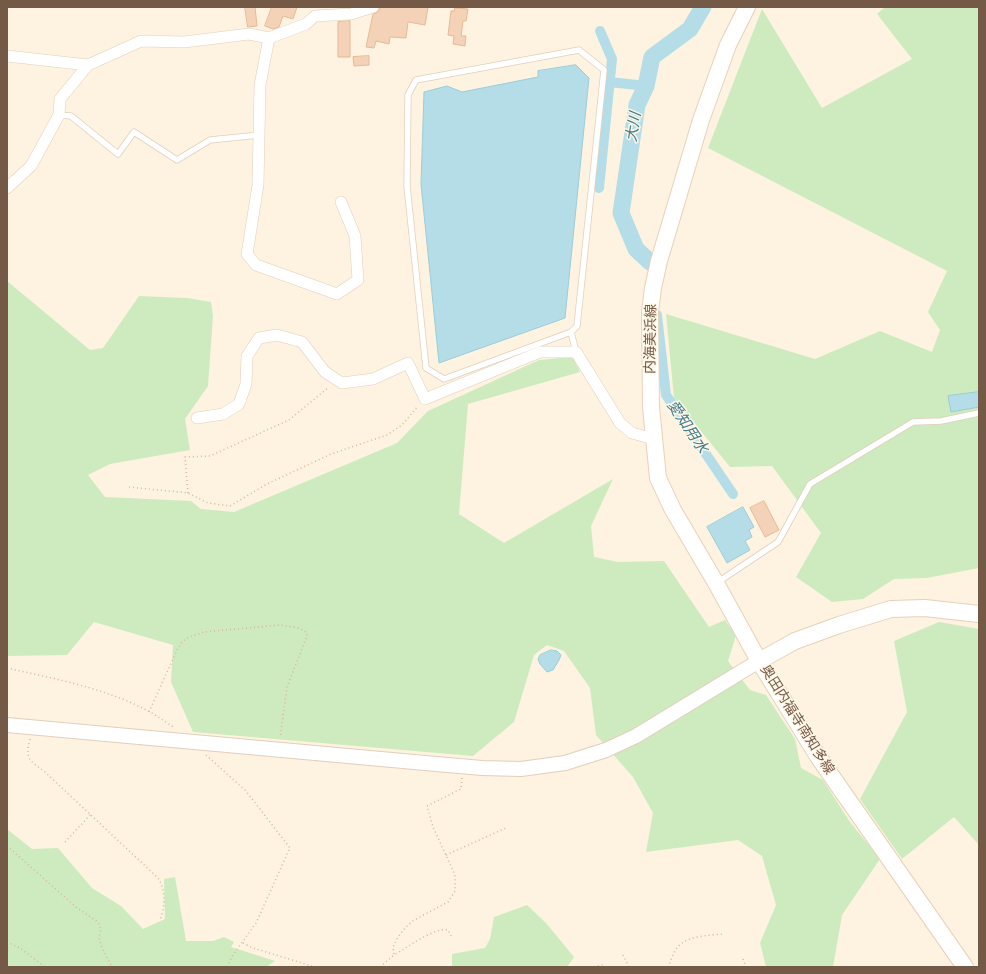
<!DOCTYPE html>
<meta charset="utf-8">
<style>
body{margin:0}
#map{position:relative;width:986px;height:974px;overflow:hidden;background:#fdf3e0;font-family:Arial,sans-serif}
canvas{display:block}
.frame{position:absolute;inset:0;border:8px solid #755947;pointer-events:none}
</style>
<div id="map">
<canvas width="986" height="974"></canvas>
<div class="frame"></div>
</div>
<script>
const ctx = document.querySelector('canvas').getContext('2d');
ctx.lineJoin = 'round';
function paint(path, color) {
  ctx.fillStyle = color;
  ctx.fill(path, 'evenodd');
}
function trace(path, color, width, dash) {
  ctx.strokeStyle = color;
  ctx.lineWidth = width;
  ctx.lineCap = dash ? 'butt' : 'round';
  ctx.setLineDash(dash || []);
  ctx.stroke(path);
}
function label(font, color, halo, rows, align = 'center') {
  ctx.font = font + ' Arial,"Noto Sans JP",sans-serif';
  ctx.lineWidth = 3;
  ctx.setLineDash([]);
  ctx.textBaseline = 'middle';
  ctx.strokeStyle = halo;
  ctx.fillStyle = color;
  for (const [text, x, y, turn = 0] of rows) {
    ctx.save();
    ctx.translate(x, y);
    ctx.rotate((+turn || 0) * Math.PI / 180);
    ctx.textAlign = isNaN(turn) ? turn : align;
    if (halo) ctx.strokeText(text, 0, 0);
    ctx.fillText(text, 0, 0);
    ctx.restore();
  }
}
paint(new Path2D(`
 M885 7H979V568L927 578 894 579 863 599 832 602 796 577 821 533 772 466 730 467 674 398 666 314 815 359 880 331 932 352 940 330 928 312 947 271 708 148 762 9 822 108 912 59 877 14Z
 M7 281 90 350 103 348 139 296 187 298 211 302 213 316 208 386 185 419 190 450 110 464 88 475 105 497 191 501 201 509 234 512 397 443 428 411 539 360 573 357 580 372 468 404 459 514 504 543 613 479 591 526 594 557 618 562 664 561 709 627 725 620 736 635 728 661 750 690 766 695 795 739 801 768 823 780 850 822 880 859 842 915 833 967H766L760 943 776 905 762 856 738 840 646 852 653 813 633 777 596 735 590 688 564 651 547 645 534 655 514 722 473 756 193 732 171 682 173 645 94 622 67 655 7 656Z
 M939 622 979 629V845L954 817 902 859 860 799 907 712 894 641Z
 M7 829 32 849 58 848 92 888 121 906 143 929 165 919 164 879 175 877 186 941H213L224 937 234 942 231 947 275 961 266 967H7Z
 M527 905 546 923 574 957 567 967H452V954L485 948 490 939 494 917Z`), '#ceebbf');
const water = new Path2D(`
 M576 65 589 78 565 318 439 363 421 184 424 92 447 86 462 92 538 77V71Z
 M979 392V407L951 412 948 396Z
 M743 507 754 527 749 530 752 537 745 541 750 550 727 563 707 527Z
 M551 650 557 651 561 655 559 660 553 670 547 672 540 664 538 659 540 655Z`);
paint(water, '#b4dde7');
trace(water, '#9accd9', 1);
trace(new Path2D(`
 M610 82 646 86
 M599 188 612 59 600 31
 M657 315 666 395 733 494`), '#b4dde7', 10);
trace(new Path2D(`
 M650 262 636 249 621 213 637 105 646 86 652 57 690 29 703 7`), '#b4dde7', 17);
const building = new Path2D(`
 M245 7H255L257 26 248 27Z
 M272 7H297L293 19 283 16 279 27 273 29 265 26Z
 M384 7H428L425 25 408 22 406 38 390 37 389 44 376 41 374 48 366 47 373 14 378 12 380 8Z
 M455 8 468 9 466 21H463L461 36H466L465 46 453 44 454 36 448 35 451 11H454Z
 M350 21V57H338V22Z
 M369 56V65L354 66 353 57Z
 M764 501 779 530 765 537 750 508Z`);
paint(building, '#f4d2b7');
trace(building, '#e7b997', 1);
const service = new Path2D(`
 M59 115 71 116 118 154 134 132 177 160 210 140 259 135
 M571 332 444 379 426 368 407 186 408 95 416 80 579 50 604 70 577 326 571 332 576 352
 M718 582 778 542 810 484 913 422 941 421 979 413`);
const minor = new Path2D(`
 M269 38 260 85 258 185 247 254 256 265 337 294 358 280 355 236 341 202
 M7 56 88 65
 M7 188 31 166 59 115 60 99 88 65 141 41 184 42 249 34 269 38 306 24 315 16 351 14 373 7
 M197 418 223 414 239 404 246 384 247 356 259 338 277 335 302 342 325 372 342 383 373 379 408 363 425 399 540 352H576L620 423 632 433 654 439`);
const tertiary = new Path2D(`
 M7 725 425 763 482 768 521 769 565 763 606 750 636 736 759 661`);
const secondary = new Path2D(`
 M747 7 728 45 701 120 659 261 653 288 650 312 651 407 658 478 673 510 716 583 759 661 819 758 965 967
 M759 661 795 641 839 625 891 609 925 608 979 614`);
trace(service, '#e1cfbc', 7);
trace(minor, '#e1cfbc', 12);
trace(tertiary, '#e1cfbc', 16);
trace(secondary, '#e7d1ba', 18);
trace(new Path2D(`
 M129 487 188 493 208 503 230 506 267 484 331 454 387 435 402 425 418 406
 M188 493 185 457 210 456 289 420 329 387
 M7 668C55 679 106 688 150 712 159 717 167 723 175 728
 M149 712 177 650 182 642 187 638 204 632 280 625C289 626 300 627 307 633V636L287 687 280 738
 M30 739C25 760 29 760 45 772L158 878C166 890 165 908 160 920
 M206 755 246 791 290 848 256 923 233 955 227 967
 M65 842 91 814
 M7 846 76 907 98 922 101 929 99 938 102 948 112 967
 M446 855 506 828
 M451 936 448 930C434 927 407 948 394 955L393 947 398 937 406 927 414 920 448 902 455 891V875L433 827 427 806 461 789 462 778
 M7 942 20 948 45 967
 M243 943 253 948 315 967
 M623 955 629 967
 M743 959 746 967
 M380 967 394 955
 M594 967 605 964
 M668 967C671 961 673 952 678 947 686 936 710 935 724 934`), '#d8b59a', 1.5, [1, 3]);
trace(service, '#fff', 5.5);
trace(minor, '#fff', 11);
trace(tertiary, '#fff', 14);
trace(secondary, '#fff', 16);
label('14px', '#755947', '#fff7e7', [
 ["内海美浜線",651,339,-89],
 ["奥田内福寺南知多線",797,720,58]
]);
label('italic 15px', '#407a8a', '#fff7e7', [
 ["大川",634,127,-81],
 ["愛知用水",687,427,56]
]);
</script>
